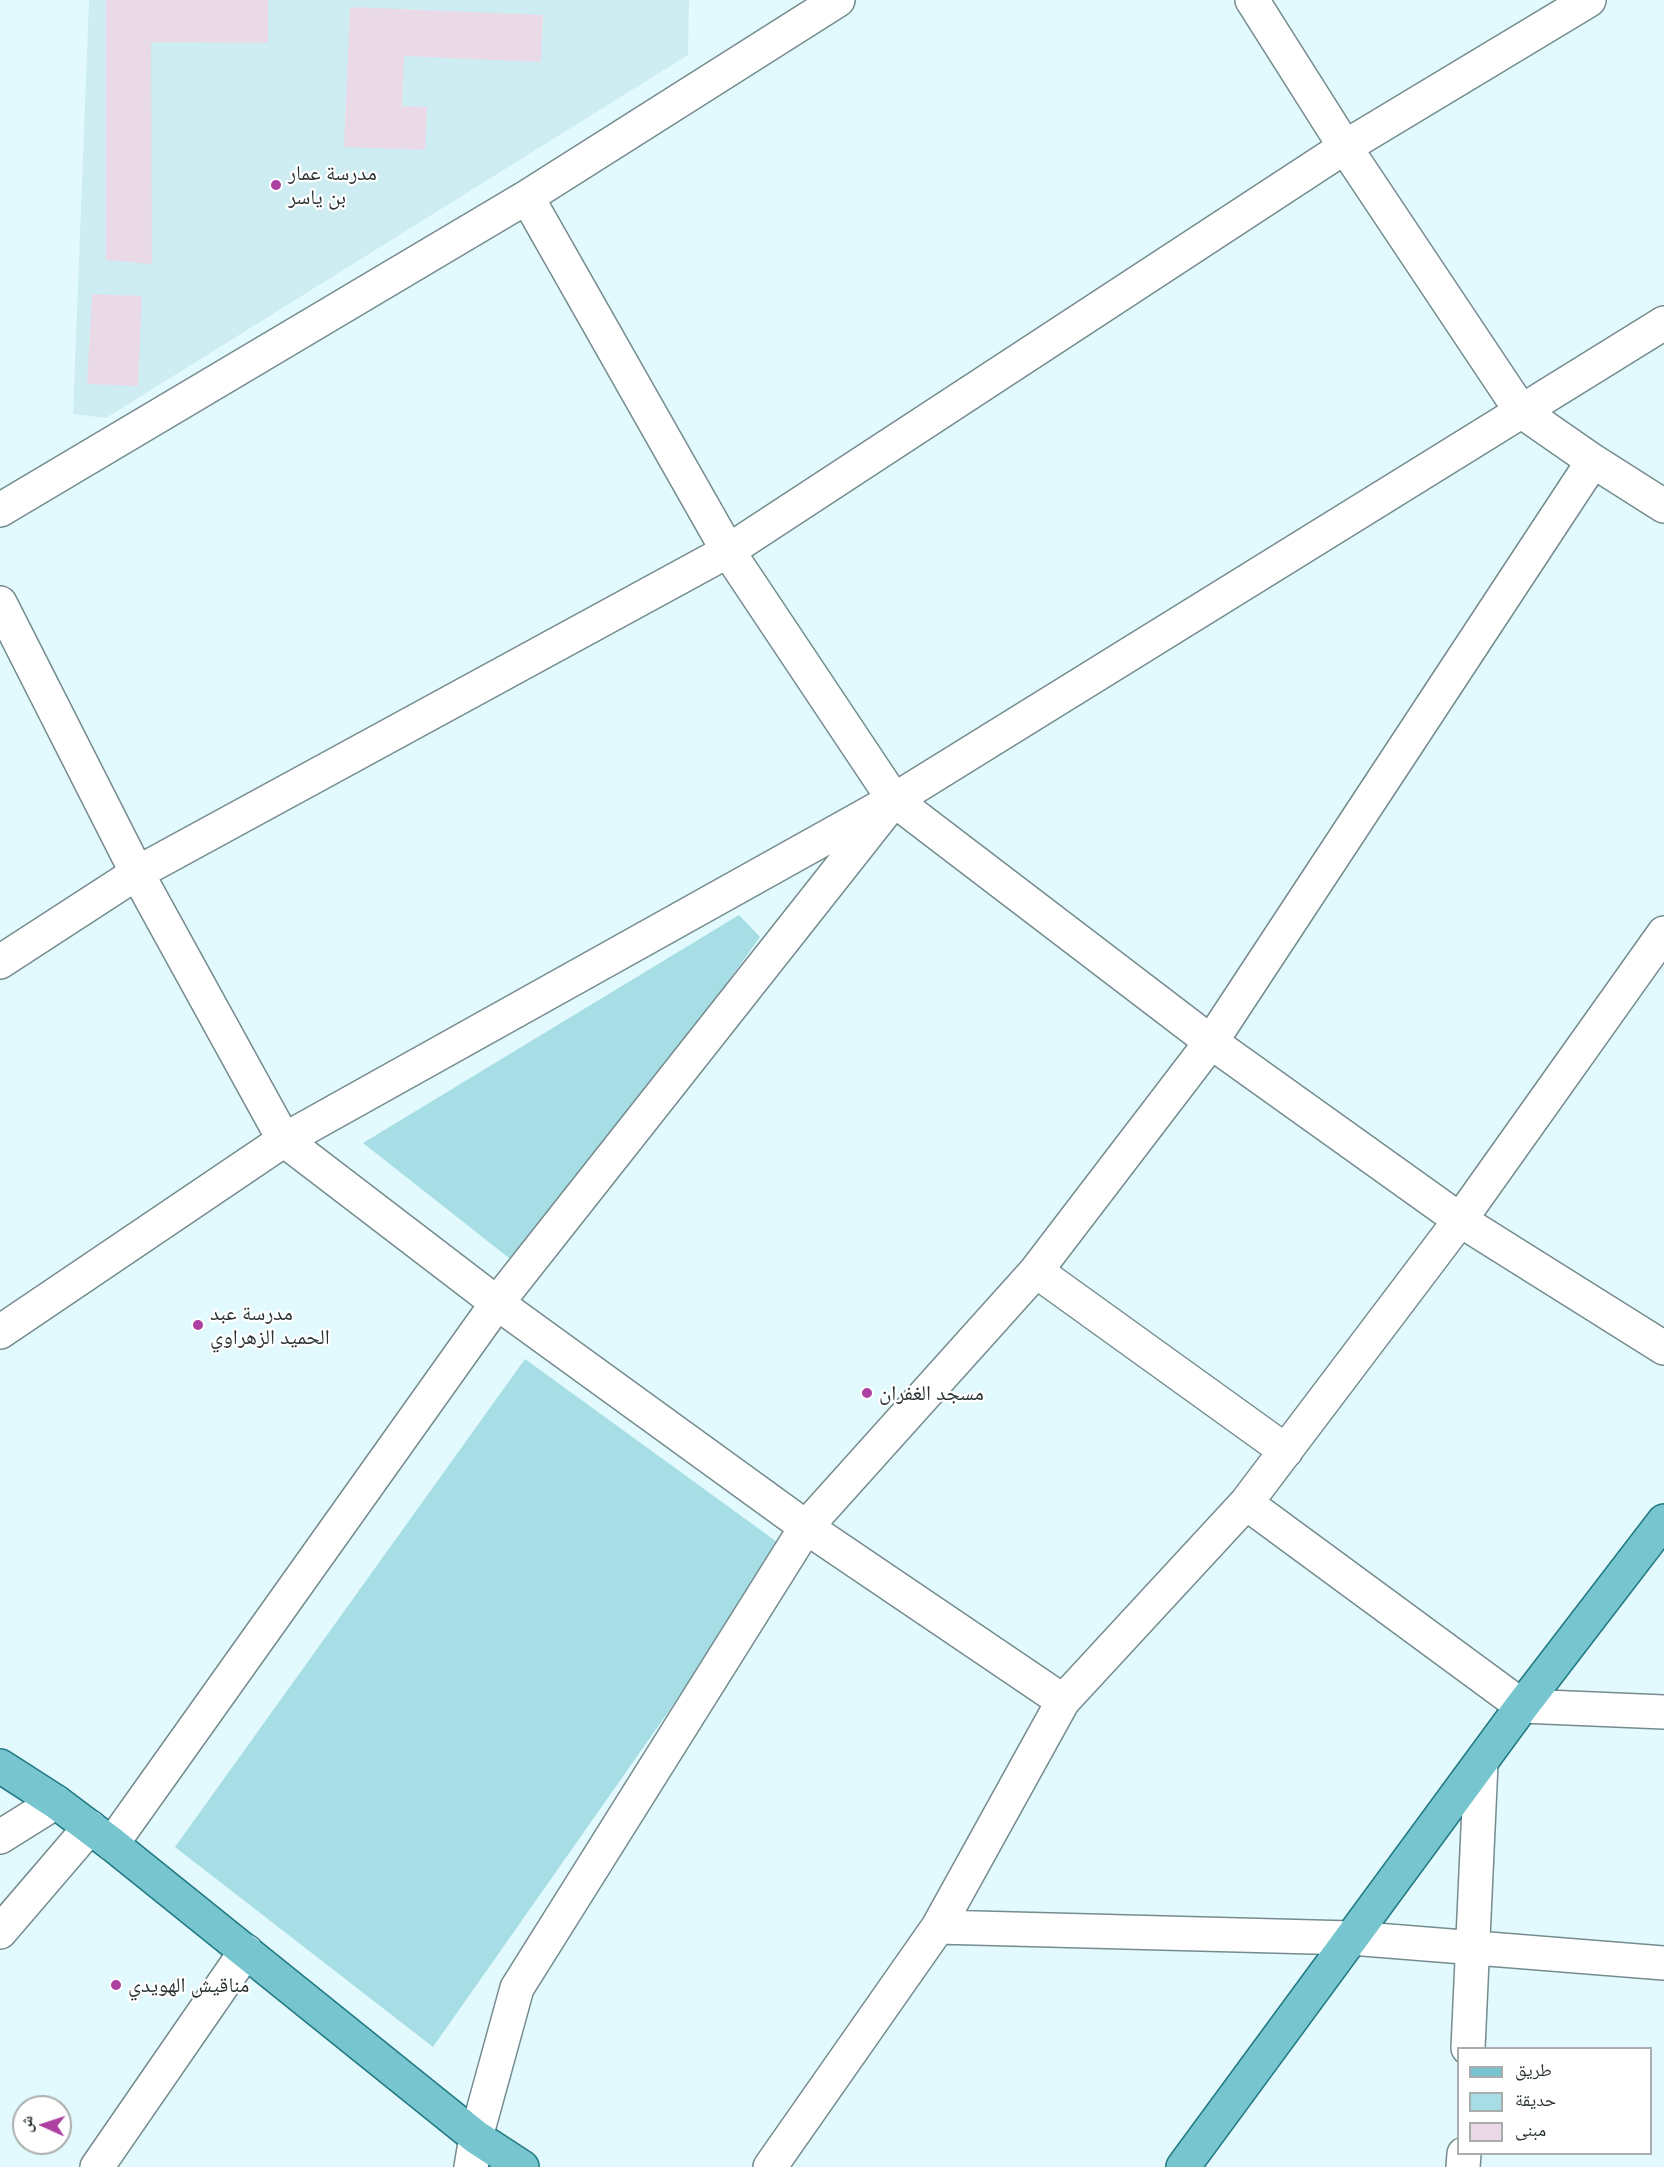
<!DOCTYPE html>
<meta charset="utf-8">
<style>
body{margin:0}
#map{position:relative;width:1664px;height:2167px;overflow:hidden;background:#e2fafd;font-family:"Golos Text","Noto Naskh Arabic",sans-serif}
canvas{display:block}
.legend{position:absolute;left:1457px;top:2047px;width:195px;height:108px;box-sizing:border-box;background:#fff;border:2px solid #aaadae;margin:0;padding:8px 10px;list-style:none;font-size:18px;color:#2a3334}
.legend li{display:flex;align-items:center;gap:12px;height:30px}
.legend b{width:30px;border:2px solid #aaadae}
.north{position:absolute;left:12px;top:2095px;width:60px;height:60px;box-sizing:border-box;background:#fff;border:2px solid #aaadae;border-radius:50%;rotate:273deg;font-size:16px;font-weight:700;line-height:24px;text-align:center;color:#2a3334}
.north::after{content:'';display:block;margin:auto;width:21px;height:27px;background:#ac41a1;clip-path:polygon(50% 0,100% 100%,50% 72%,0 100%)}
</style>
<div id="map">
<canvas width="1664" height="2167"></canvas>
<ul class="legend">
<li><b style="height:8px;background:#77c5ce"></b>طريق</li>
<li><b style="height:16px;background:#a7dde5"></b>حديقة</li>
<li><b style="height:16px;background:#eadae7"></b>مبنى</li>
</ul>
<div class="north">ش</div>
</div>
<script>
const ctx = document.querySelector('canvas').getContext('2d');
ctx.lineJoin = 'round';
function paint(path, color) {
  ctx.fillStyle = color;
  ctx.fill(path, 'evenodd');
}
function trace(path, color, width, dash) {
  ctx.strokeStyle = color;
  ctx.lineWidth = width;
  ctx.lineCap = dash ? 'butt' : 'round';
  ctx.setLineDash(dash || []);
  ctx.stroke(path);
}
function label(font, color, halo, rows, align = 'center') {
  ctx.font = font + ' "Golos Text","Noto Naskh Arabic",sans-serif';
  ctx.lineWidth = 4.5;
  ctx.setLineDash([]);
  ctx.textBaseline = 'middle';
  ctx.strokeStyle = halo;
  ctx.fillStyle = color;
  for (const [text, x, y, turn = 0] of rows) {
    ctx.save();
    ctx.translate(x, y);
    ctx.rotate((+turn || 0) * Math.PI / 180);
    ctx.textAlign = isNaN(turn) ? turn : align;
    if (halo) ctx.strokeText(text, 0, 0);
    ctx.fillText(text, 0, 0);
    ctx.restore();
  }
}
paint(new Path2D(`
 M89 0H689L688 55 106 418 73 414Z`), '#cdedf2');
paint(new Path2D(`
 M739 915 760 937 523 1269 363 1143Z
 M525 1359 784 1547 433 2047 175 1847Z`), '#a7dde5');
paint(new Path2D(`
 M106 0H268V43L151 42 152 264 106 260Z
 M350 7 543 15 541 62 404 56 402 106 427 107 425 150 344 147Z
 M92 294 142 296 138 386 87 384Z`), '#eadae7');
const minor = new Path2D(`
 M1252 0 1345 147 1521 411 1593 461 1664 506
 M527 197 728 551 894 800 1211 1042 1460 1220 1664 1348
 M0 510 527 197 838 0
 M0 603 137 873 284 1140 497 1303 806 1527 1063 1701
 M0 962 137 873 728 551 1345 147 1589 0
 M1036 1271 1286 1451
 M0 1332 284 1140 879 808
 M1246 1503 1522 1706 1664 1712
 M0 1837 56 1802
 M112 1844 497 1303 894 800 1664 323
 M938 1927 1351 1938 1664 1963
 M0 1932 90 1827
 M1468 2048 1481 1763
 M97 2167 246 1951
 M471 2167 476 2137 517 1988 806 1527 1036 1271 1211 1042 1593 461
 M770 2167 938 1927 1063 1701 1246 1503 1460 1220 1664 933
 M1463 2167 1464 2154`);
const major = new Path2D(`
 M0 1766 56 1802 112 1844 476 2137 522 2167
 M1183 2167 1522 1706 1664 1521`);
trace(minor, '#758b8e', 36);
trace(major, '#227983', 36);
trace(minor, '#fff', 33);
trace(major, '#77c5ce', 33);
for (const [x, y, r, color] of [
 [276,185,6,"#ac41a1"],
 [198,1325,6,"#ac41a1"],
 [867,1393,6,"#ac41a1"],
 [116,1985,6,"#ac41a1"]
]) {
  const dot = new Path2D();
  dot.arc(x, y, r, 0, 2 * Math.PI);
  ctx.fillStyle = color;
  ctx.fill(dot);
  trace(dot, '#fff', 2);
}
label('21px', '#2a3334', '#fff', [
 ["مدرسة عمار",288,173],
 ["بن ياسر",288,197],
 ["مدرسة عبد",210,1313],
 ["الحميد الزهراوي",210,1337],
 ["مسجد الغفران",879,1393],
 ["مناقيش الهويدي",128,1985]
], 'left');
</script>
